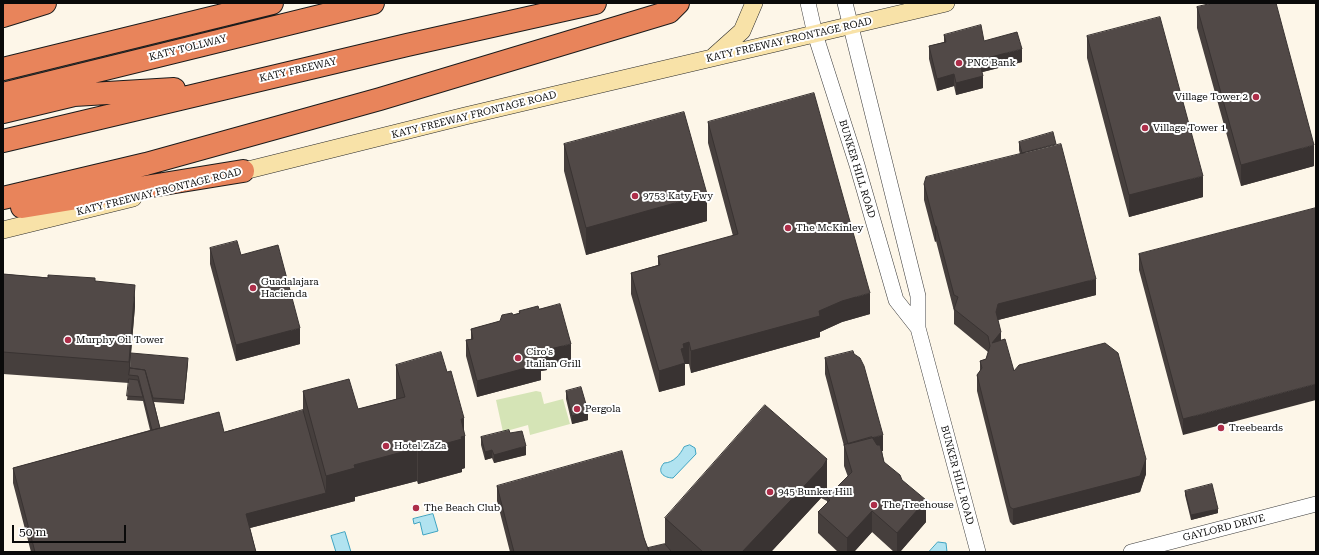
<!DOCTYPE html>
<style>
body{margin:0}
#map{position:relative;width:1319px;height:555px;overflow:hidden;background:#fdf6e8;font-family:"Roboto Serif",serif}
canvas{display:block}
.frame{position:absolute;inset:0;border:4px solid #0a0a0a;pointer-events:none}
.scale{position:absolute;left:12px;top:525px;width:114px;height:18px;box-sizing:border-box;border:2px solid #0a0a0a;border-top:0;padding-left:5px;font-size:12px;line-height:14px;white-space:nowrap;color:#0a0a0a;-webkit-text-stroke:3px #fff;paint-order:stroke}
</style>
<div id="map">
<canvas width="1319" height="555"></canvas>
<div class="frame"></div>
<div class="scale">50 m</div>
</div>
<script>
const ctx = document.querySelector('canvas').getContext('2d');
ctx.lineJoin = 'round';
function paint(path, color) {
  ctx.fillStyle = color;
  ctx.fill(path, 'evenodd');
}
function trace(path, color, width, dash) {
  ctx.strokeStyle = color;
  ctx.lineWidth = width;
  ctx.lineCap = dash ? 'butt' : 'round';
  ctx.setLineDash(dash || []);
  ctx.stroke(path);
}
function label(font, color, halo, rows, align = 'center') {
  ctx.font = font + ' "Roboto Serif",serif';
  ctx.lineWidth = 4;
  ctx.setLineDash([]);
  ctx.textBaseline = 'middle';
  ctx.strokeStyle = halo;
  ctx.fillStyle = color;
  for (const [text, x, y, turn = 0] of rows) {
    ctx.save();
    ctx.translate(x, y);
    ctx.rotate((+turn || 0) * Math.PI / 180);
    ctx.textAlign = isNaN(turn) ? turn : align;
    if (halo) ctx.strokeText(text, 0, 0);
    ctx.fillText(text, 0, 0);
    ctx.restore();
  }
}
paint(new Path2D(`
 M536 391 541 392 544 404 563 399 570 424 530 435 528 425 503 432 496 400Z`), '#d5e4b6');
const water = new Path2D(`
 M690 445 695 448 696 454 673 478C664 478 656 472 664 463 673 463 680 455 684 447Z
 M433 514 438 531 423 535 420 522 414 524 413 519Z
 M345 532 351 552H336L331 536Z
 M938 542 946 543 947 552H929Z`);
paint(water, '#b1e3f0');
trace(water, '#3ea3c1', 1);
const tertiary = new Path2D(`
 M808 3 815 34 857 165 896 300 918 328
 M845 3 918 296V328L978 552
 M1131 552 1316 504`);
const secondary = new Path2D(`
 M713 57 742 31 754 3
 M232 174 465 116 946 3
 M3 230 133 198`);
const motorway = new Path2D(`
 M3 16 45 3
 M3 69 272 3
 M3 94 373 3
 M3 112 74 95 174 89
 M3 141 407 45 595 3
 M3 198 146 164 380 99 669 12 678 3
 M22 207 243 171`);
trace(tertiary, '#3d3d3d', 16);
trace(secondary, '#2c2c2c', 18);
trace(motorway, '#1b1b1b', 24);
trace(tertiary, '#fff', 15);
trace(secondary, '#f8e2a8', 17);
trace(motorway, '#e8845b', 22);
paint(new Path2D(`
 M1197 7 1314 166 1241 186 1197 28Z
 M944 35 984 41 1022 62 982 72 983 88 956 95 954 86 937 91 929 59V46L944 42Z
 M1087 36 1203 197 1129 217 1087 58Z
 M708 122 870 314 842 322 820 332V337L691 373 689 364H685V385L659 392 631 294V273L658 265V256L733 236 708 143Z
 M1019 142 1096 295 998 320 1001 340 1014 371 1146 474 1140 492 1013 525 1010 522 977 391V375L980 371V361L986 359 988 353V352L954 324V311L936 241 935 242 924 200V184L1020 154 1019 150Z
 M564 144 707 221 586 255 564 171Z
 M1316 208 1183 435 1139 270V254Z
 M210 248 241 255 300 344 236 361 210 264Z
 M3 274 95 281 135 306 130 367 188 363 184 404 154 402 160 428 224 432 303 411V391L358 409 396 399V365L464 431 465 468 462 469V472L418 484 417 481 355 497V501L250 528 256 552H31L13 483V468L150 430 143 401 127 400 129 383 3 374Z
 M539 309 571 360 547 365V370L541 371V380L477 397 466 356V340L471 339V329L500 321 513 315 519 313V311Z
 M825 358 883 451H882L884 462 926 522 900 552H894L872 532 854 552H838L818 533V512L827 503V501L821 498 771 552H510L497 501V486L644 538 648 548 665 544V518L827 489 826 490 832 492 848 477 844 466V446L825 374Z
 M566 391 588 420 572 424 566 399Z
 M510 433 526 455 494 463 492 458 485 460 481 445V437Z
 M1185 491 1218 513 1191 520 1185 495Z`), '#463f3d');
paint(new Path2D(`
 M1022 49V62L979 73V60Z
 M954 74V86L937 91V79Z
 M983 76V88L956 95V83Z
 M1314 145V166L1241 186V165Z
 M1203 176V197L1129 217V195Z
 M707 194V221L586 255V228Z
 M935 226H936V241L935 242Z
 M1096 279V295L998 320 996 327V312L998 304Z
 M135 285V306L129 375V383V362Z
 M870 293V314L842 322 820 332V337L691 373V351L819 311 842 301Z
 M300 328V344L236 361V345Z
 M1001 332V347L992 343Z
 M689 342V364H685V385L659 392V371L681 349 683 344Z
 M571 344V360L547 365V370L541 371V380L477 397V381L539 356 546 350Z
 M1316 384V400L1183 435V419Z
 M588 411V420L572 424V416Z
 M464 418V436H465V468L462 469V472L418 484V451L461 419Z
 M883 435V451L849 460 848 444Z
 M526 446V455L494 463V455Z
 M417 448V481L355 497V501L246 529V514L326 493V476L354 465Z
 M492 450V458L485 460V452Z
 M827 459V489L824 495 821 494V498L771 552H742Z
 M1146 459V474L1140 492 1013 525V509Z
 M926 500V522L900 552H897V533Z
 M1218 509V513L1191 520V515Z
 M872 511V532L854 552H847V538Z`), '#393332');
const building = new Path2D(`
 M1213 3H1276L1314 145 1241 165 1197 7Z
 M1160 17 1203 176 1129 195 1087 36Z
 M981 25 984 41 1017 32 1022 49 979 60 983 76 956 83 954 74 937 79 929 46 946 42 944 35Z
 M814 93 870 293 842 301 819 311 820 316 691 351 689 342 683 344 684 348 681 349 685 363 659 371 631 273 660 265 658 256 738 234 708 122Z
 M684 112 707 194 586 228 564 144Z
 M1053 132 1056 144 1022 153 1019 142Z
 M1061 144 1096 279 998 304 996 312 1001 332 992 343 1005 339 1014 371 1019 365 1105 343 1118 353 1146 459 1140 476 1013 509 1010 507 977 375 982 368 980 361 986 359 990 346 988 336 954 309 958 297 954 295 936 226H935L924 184 926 177Z
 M1316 208V384L1183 419 1139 254Z
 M237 241 241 255 278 245 300 328 236 345 210 248Z
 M3 274 48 278V275L95 278V281L135 285 129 362 3 352Z
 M560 304 571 344 546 350 547 354 539 356 541 364 477 381 466 340 473 339 471 329 500 321 502 315 512 313 513 315 520 313 519 311 538 306 539 309Z
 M853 351 854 354 860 358 864 366 883 435 848 444 825 358Z
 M441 352 447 372 451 371 464 418 461 419 465 436 461 437 462 439 418 451 417 448 354 465 355 468 326 476 303 391 349 379 358 409 405 397 396 365Z
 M131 353 188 358 184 400 153 398 145 370 130 368Z
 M130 368 145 370 160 428 152 430 138 376 129 375Z
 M129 379 138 380 143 397 127 396Z
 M581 387 588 411 572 416 566 391Z
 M765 405 827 459 823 466 742 552H703L665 518Z
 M303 410 326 493 246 514 256 552H35L13 468 219 412 224 432Z
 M509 430 510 433 522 431 526 446 494 455 492 450 485 452 481 437Z
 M872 437 877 445H880L884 462 900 475 902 480 926 500 897 533 872 511 847 538 818 512 830 500 827 497 852 472 844 445Z
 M622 451 644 538 649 552H514L497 486Z
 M1212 484 1218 509 1191 515 1185 491Z
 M825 490 832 492 827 497 821 494Z
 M665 544 671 551 667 552H649L648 548Z`);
paint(building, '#514947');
trace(building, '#393332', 1);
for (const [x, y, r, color] of [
 [959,63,4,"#ad2e49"],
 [1256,97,4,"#ad2e49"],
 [1145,128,4,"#ad2e49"],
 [635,196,4,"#ad2e49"],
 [788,228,4,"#ad2e49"],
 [253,288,4,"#ad2e49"],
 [68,340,4,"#ad2e49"],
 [518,358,4,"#ad2e49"],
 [577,409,4,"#ad2e49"],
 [1221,428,4,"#ad2e49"],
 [386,446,4,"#ad2e49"],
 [770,492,4,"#ad2e49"],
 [874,505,4,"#ad2e49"],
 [416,508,4,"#ad2e49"]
]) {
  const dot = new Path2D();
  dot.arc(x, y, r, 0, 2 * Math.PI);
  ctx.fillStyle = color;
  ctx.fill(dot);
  trace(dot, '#fff', 1.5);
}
label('10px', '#0a0a0a', '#fff', [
 ["KATY FREEWAY FRONTAGE ROAD",789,40,-13],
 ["KATY TOLLWAY",188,48,-14],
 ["KATY FREEWAY",298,70,-13],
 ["KATY FREEWAY FRONTAGE ROAD",474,115,-14],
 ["BUNKER HILL ROAD",857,169,73],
 ["KATY FREEWAY FRONTAGE ROAD",159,192,-14],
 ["BUNKER HILL ROAD",957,475,75],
 ["GAYLORD DRIVE",1224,528,-14]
]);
label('10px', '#0a0a0a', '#fff', [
 ["PNC Bank",967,63],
 ["Village Tower 2",1248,97,"right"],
 ["Village Tower 1",1153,128],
 ["9753 Katy Fwy",643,196],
 ["The McKinley",796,228],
 ["Guadalajara",261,282],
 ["Hacienda",261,294],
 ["Murphy Oil Tower",76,340],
 ["Ciro's",526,352],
 ["Italian Grill",526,364],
 ["Pergola",585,409],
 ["Treebeards",1229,428],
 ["Hotel ZaZa",394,446],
 ["945 Bunker Hill",778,492],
 ["The Treehouse",882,505],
 ["The Beach Club",424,508]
], 'left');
</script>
